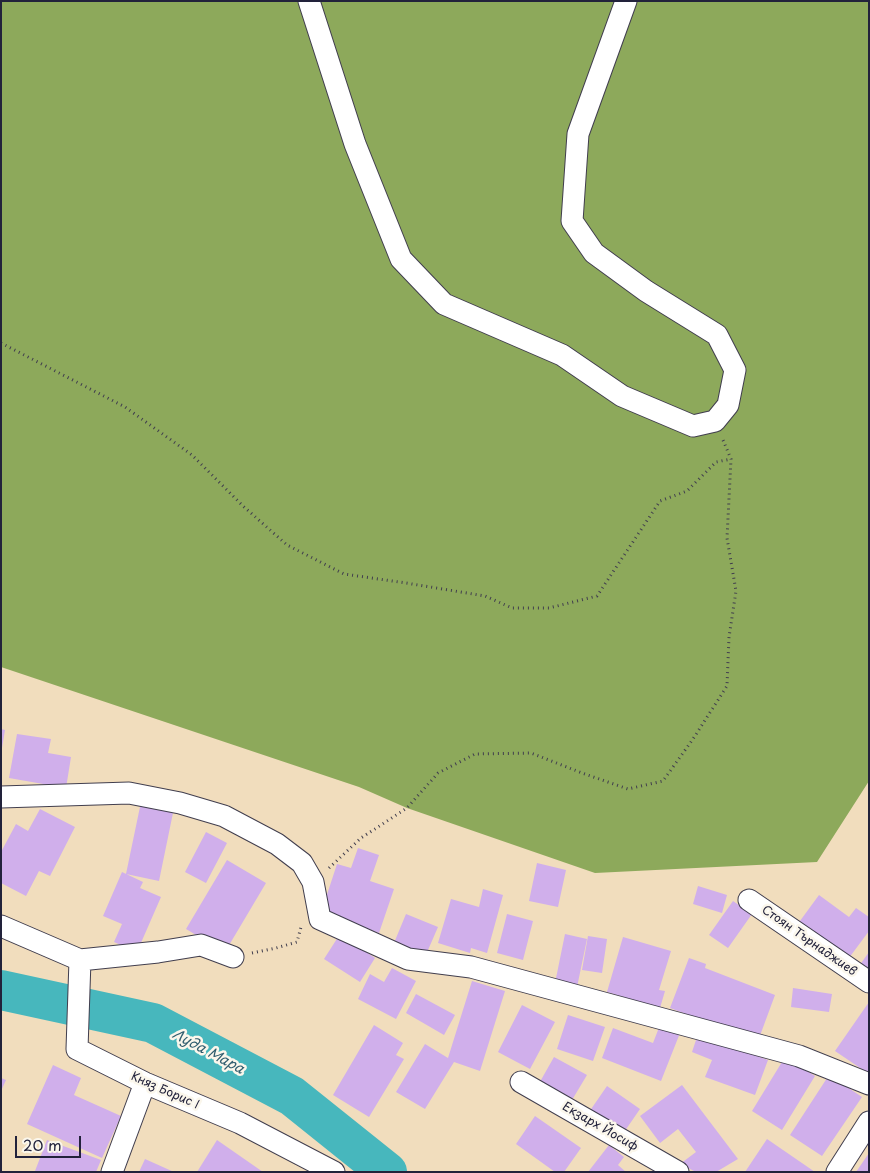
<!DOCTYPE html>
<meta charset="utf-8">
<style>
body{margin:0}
#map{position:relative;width:870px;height:1173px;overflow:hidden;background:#f1ddbd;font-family:"Playpen Sans",sans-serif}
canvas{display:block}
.frame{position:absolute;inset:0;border:2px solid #22223b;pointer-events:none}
.scale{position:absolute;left:15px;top:1136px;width:66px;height:22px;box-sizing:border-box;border:2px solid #22223b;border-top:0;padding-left:6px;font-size:15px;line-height:18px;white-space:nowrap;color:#22223b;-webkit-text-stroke:4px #fbf7ec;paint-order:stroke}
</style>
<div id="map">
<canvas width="870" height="1173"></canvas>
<div class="frame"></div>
<div class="scale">20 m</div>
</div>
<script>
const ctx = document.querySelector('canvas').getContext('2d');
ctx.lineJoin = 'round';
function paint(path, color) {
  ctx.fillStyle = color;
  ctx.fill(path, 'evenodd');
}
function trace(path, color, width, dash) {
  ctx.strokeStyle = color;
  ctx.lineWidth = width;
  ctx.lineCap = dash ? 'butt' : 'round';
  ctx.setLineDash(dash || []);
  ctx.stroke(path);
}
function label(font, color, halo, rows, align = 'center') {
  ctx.font = font + ' "Playpen Sans",sans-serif';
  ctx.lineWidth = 5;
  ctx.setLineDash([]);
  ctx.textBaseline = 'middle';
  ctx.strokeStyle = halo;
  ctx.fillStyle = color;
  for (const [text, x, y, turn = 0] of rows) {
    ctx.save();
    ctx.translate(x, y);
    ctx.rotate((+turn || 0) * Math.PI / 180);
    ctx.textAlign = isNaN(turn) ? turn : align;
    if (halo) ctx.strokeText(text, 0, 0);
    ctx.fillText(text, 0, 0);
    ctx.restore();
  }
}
paint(new Path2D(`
 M1 1H869V781L817 862 595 873 407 808 359 787 1 667Z`), '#8da95b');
trace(new Path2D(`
 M1 990 153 1023 292 1096 387 1172`), '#47b7bd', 40);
paint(new Path2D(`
 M1 729 5 730 2 748H1Z
 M17 734 51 739 48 753 71 757 66 788 9 778Z
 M141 802 174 808 159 881 126 874Z
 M40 809 75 827 50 876 39 871 26 896 1 883V852L16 824 28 831Z
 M206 832 227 843 206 883 185 872Z
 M358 848 379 855 370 881 394 889 379 933 321 913 337 864 351 868Z
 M227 860 266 883 225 952 186 929Z
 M537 863 566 870 558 907 529 901Z
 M122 872 143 882 140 888 161 897 137 952 114 942 122 924 103 916Z
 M698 886 727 895 722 913 693 904Z
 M483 889 503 895 487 953 471 948 470 953 438 943 451 899 479 907Z
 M819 895 849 917 856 908 869 917V931L846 962 797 925Z
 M733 901 752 914 728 948 709 935Z
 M406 914 438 927 425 957 394 943Z
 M507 914 533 921 523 960 497 953Z
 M340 934 375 958 360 982 324 959Z
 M565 934 587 939 576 992 554 988Z
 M588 936 607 939 602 973 582 970Z
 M623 937 671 951 659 990 665 991 660 1008 607 992Z
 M869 952V973L859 966Z
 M689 958 706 964 705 968 775 995 758 1041 670 1008Z
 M392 968 416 981 396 1019 358 999 370 974 384 982Z
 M472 981 505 991 480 1071 454 1062 425 1109 396 1092 425 1044 448 1058Z
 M793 988 832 994 829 1012 791 1007Z
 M416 994 455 1015 444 1035 406 1013Z
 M869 1002V1074L835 1051Z
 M522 1005 555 1022 530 1069 498 1052Z
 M568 1015 605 1027 593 1061 557 1049Z
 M374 1025 403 1043 396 1055 404 1059 369 1117 333 1095Z
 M660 1025 680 1033 661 1081 602 1058 613 1028 653 1043Z
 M698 1034 768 1060 755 1095 705 1077 712 1060 692 1052Z
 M554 1057 587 1075 569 1105 537 1087Z
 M785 1057 815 1076 782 1130 752 1111Z
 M53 1065 81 1078 74 1095 121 1116 102 1158 27 1124Z
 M829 1075 862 1097 822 1156 790 1135Z
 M1 1078 6 1080 1 1091Z
 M682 1085 738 1159 716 1172H696L680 1164 696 1152 678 1129 660 1143 640 1116Z
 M607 1086 640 1109 620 1138 587 1115Z
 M535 1116 581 1148 564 1172H555L516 1144Z
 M767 1139 815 1172H745Z
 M47 1140 101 1160 96 1172 35 1171Z
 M217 1140 263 1172H197Z
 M609 1145 624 1157 618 1165 626 1172H588Z
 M869 1153V1172H856Z
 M145 1159 174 1172H139Z`), '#d0afeb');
const minor = new Path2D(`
 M309 1 355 144 401 259 444 304 562 355 622 396 693 426 715 421 728 405 735 370 717 335 646 291 594 253 572 221 578 134 626 1
 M1 797 129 793 180 803 224 816 277 844 302 863 313 882 320 919 408 959 471 967 799 1056 869 1084
 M749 900 869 982
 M1 926 80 960 158 952 201 945 233 957
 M80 960 77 1049 145 1083 240 1123 334 1172
 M521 1082 678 1172
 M112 1172 145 1083
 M837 1172 869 1122`);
trace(minor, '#413e4e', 23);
trace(new Path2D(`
 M1 343 125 407 192 455 243 506 287 545 344 574 406 583 485 596 512 608H549L597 596 660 501 687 491 716 462 731 459
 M329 868 361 838 407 808 438 773 475 754 531 753 582 773 628 789 663 781 693 739 727 686 729 637 736 591 727 538 731 459 723 440
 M252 953 276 948 297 942 301 927`), '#413e4e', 3, [1, 4]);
trace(minor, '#fff', 21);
label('12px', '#22223b', '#fbf7ec', [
 ["Стоян Търнаджиев",809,941,35],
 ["Княз Борис I",165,1091,24],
 ["Екзарх Йосиф",600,1127,30]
]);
label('italic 14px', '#315e6f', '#fbf7ec', [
 ["Луда Мара",208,1052,28]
]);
</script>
